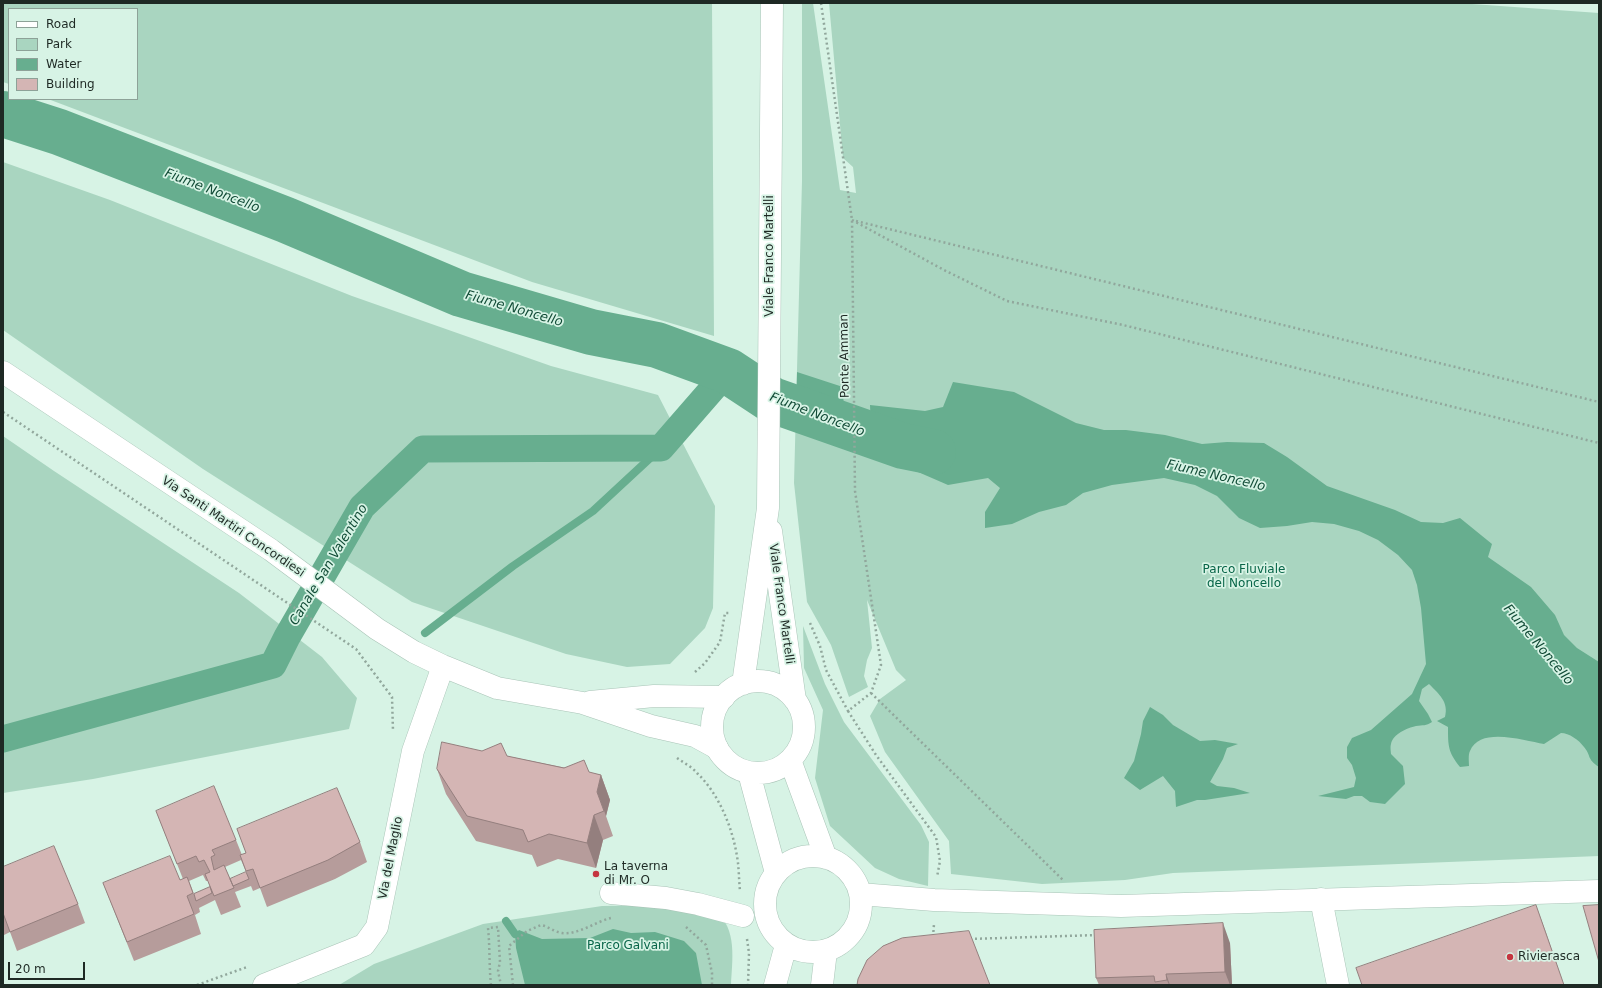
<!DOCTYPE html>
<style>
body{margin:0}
#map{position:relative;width:1602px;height:988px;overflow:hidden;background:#d7f3e5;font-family:"DejaVu Sans",sans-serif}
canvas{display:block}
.frame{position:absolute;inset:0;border:4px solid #1e2924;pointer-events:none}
.legend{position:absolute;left:8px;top:8px;width:130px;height:92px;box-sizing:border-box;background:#d7f3e5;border:1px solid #8da298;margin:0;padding:5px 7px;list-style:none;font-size:12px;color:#1e2924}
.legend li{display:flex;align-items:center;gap:8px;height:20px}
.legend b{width:20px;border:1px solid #8da298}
.scale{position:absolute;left:8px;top:962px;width:77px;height:18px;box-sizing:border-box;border:2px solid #1e2924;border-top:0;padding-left:5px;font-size:12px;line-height:14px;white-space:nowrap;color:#1e2924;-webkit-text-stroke:3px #d7f3e5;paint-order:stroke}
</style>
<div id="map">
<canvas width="1602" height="988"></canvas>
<div class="frame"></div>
<ul class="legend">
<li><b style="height:5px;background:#fff"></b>Road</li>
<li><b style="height:11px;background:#a9d5c0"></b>Park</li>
<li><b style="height:11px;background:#67ae8f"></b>Water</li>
<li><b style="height:11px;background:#d4b5b4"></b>Building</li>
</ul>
<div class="scale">20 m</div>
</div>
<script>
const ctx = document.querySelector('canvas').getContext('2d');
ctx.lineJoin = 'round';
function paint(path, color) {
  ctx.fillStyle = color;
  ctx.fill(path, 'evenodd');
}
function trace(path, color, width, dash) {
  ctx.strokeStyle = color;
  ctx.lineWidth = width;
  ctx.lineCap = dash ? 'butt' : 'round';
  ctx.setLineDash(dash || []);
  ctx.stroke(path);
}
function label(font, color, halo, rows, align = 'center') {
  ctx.font = font + ' "DejaVu Sans",sans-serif';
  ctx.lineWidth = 3.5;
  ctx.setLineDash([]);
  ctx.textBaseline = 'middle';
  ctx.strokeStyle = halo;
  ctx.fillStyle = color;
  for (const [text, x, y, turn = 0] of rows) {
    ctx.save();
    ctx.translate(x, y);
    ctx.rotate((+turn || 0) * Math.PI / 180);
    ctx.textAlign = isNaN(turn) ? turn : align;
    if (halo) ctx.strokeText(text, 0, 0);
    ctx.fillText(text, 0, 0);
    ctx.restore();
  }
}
paint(new Path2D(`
 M3 3H712L714 336 532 282 48 99H137V9H9V84L3 82Z
 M802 3H813L840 190 856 193 853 167 843 158 829 3H1458L1599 13V856L1173 873 1125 880 1042 884 951 874 949 841 885 752 870 716 880 699 906 680 896 670 867 600 872 648 867 660 864 676 868 687 849 697 831 645 807 602 794 483 802 181Z
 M3 162 110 200 352 296 551 366 658 395 715 506 713 608 705 628 670 664 627 667 566 654 412 602 203 469 3 330Z
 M3 436 54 471 239 593 322 657 357 698 349 729 93 779 3 793Z
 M803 626 825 684 844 722 921 825 929 842 928 886 899 879 875 868 830 826 815 778 823 710 804 668Z
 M668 905C677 906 709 908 715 912 738 927 732 962 731 985H339L374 964 483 924 602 906Z`), '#a9d5c0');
paint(new Path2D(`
 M797 372 843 387 845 445 796 415Z
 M953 382 1014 392 1076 423 1104 430H1126L1165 435 1202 444 1227 442 1264 443 1287 457 1327 486 1395 510 1421 522 1443 523 1460 518 1492 544 1488 557 1531 587 1555 615 1564 635 1577 648 1599 662V767C1586 758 1592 757 1584 747 1579 740 1569 733 1561 733L1544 744C1525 741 1480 726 1470 751 1468 755 1469 761 1469 766L1460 767C1448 752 1448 746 1448 727L1437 721 1445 717C1449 702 1439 694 1429 684L1422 689 1419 701 1428 714 1432 722C1426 726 1423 725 1416 726 1407 728 1393 734 1391 744 1390 747 1391 752 1391 754L1403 766 1405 784 1385 804 1370 802 1362 796H1354L1346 799 1318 796 1354 787 1356 778 1352 765 1347 758V747L1352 738 1371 730 1412 694 1426 664 1421 608 1417 585 1412 570 1398 555 1378 540 1359 531 1334 524 1312 522 1287 526 1260 528 1239 518 1217 496 1195 485 1164 478 1112 485 1083 493 1066 505 1039 512 1012 524 985 528V512L1000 488 988 478 948 485 872 452 870 405 925 411 943 407Z
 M1150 707 1163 715 1173 725 1200 741 1215 740 1238 744 1227 748 1223 759 1210 782 1217 786 1234 788 1250 793 1205 800H1197L1176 807 1175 791 1163 776 1140 790 1124 778 1134 761 1141 734 1143 721Z
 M613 929 631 933 655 932 684 941 696 953 702 985H525L516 948 515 934 519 930 542 939 590 938Z`), '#67ae8f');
trace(new Path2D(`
 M425 633 513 566 593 511 661 448
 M506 921 515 934`), '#67ae8f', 8);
trace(new Path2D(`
 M3 739 273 665 287 637 362 507 423 449 661 448 728 371`), '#67ae8f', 27);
trace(new Path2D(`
 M3 114 59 132 286 220 461 294 591 332 657 345 728 371 772 400 903 446 933 452`), '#67ae8f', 46);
const pedestrian = new Path2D(`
 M611 893 666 898 698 904 743 916`);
const minor = new Path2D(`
 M3 372 271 550 377 629 414 652 443 666 497 688 583 703 651 726 695 736 717 748
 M590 702 654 696 724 697
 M1321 899 1338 985
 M264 985 364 945 377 927 413 751 443 666
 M822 985 826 951`);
const secondary = new Path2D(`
 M771 531 795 700
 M712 727a46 46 0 1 1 92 0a46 46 0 1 1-92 0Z
 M743 684 768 508 772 3
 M790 760 826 858
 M749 773 776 873
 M765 904a48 48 0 1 1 96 0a48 48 0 1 1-96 0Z
 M860 894 934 900 1121 906 1599 891
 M775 985 786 945`);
trace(pedestrian, '#a9c4b7', 23);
trace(minor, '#a9c4b7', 23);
trace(secondary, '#a9c4b7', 23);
trace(new Path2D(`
 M821 3 852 220 855 491 881 665 871 693 848 711 876 755 936 837 940 861 937 877
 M852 220 944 270 1007 301 1123 325 1599 443
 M856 221 1599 402
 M3 412 356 649 392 697 393 731
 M810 623 820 646 826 670 848 711
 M695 672 705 663 720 642 725 613H729
 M871 693 1063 880
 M677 758C684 763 692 767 697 773 720 795 734 831 738 863 739 872 739 881 740 891
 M686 927 706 945 712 973V985
 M933 937 934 924
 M747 939 749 953 748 985
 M970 939 1097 935
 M197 985 247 967
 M491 985C489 966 490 947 488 928L498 927 500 962 498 971 501 985
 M513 985 509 946 527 931 541 925C548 926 554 932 562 933 578 935 595 922 611 918`), '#91a79c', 2.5, [2, 3]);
trace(pedestrian, '#fff', 22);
trace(minor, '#fff', 22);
trace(secondary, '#fff', 22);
paint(new Path2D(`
 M482 751 601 775 610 800 606 816 613 836 603 840 596 868 558 859 537 867 532 855 476 841 446 794 437 769Z
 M156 811 236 840 242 855 246 853 237 829 360 842 367 862 335 879 267 907 260 888 253 891 251 886 235 892 241 907 221 915 215 900 199 908 200 912 195 915 201 934 134 961 103 883 180 880 183 879ZM241 860 247 874 230 879 225 867ZM203 875 206 881H208L210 887 194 894 189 881Z
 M3 867 78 904 85 923 17 951 10 932 4 935 3 933Z
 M1230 943 1232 985H1099L1096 978Z`), '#b69c9b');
paint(new Path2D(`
 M601 775 610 800 606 816 597 792Z
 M594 815 603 840 596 868 587 843Z
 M1536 905 1545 930 1564 985Z
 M1223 923 1230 943 1232 985H1230L1225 972Z
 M1166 974 1170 985H1169L1167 980Z`), '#947f7e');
const building = new Path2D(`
 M442 742 482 751 501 743 507 756 564 768 584 760 589 772 601 775 597 792 604 811 594 815 587 843 549 834 528 842 523 830 467 816 437 769Z
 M214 786 236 840 212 850 215 855 211 857 214 870 224 865 234 888 214 896 205 874 210 872 204 860 199 862 196 856 177 864 156 811Z
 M337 788 360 842 328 860 260 888 253 869 246 871 240 855 246 853 237 829Z
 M54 846 78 904 10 932 3 913V867Z
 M170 856 180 880 187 877 189 882 193 893 187 896 194 914 127 942 103 883Z
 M246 872 249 879 233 886 230 879Z
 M210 887 212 893 196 901 194 894Z
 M1536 905 1564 985H1362L1356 968Z
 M1599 905V962L1583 906Z
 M1223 923 1225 972 1166 974 1167 980 1155 982 1154 976 1096 978 1094 930Z
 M969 931 990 985H857L858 979 867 960 883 946 902 938Z`);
paint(building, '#d4b5b4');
trace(building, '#947f7e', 1);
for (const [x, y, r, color] of [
 [596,874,4,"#c53540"],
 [1510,957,4,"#c53540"]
]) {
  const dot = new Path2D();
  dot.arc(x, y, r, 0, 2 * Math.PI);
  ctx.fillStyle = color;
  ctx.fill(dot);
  trace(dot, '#d7f3e5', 1.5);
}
label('12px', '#1e2924', '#d7f3e5', [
 ["Viale Franco Martelli",770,256,-90],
 ["Ponte Amman",845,356,-91],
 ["Via Santi Martiri Concordiesi",233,527,34],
 ["Viale Franco Martelli",781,604,82],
 ["Via del Maglio",391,858,-79]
]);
label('12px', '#086548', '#d7f3e5', [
 ["Parco Fluviale",1244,570],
 ["del Noncello",1244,584],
 ["Parco Galvani",628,946]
]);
label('12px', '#1e2924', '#d7f3e5', [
 ["La taverna",604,867],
 ["di Mr. O",604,881],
 ["Rivierasca",1518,957]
], 'left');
label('italic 13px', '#114b36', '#d7f3e5', [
 ["Fiume Noncello",212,191,21],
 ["Fiume Noncello",514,309,16],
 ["Fiume Noncello",817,415,21],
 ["Fiume Noncello",1216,476,13],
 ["Canale San Valentino",329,565,-59],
 ["Fiume Noncello",1538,645,50]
]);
</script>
